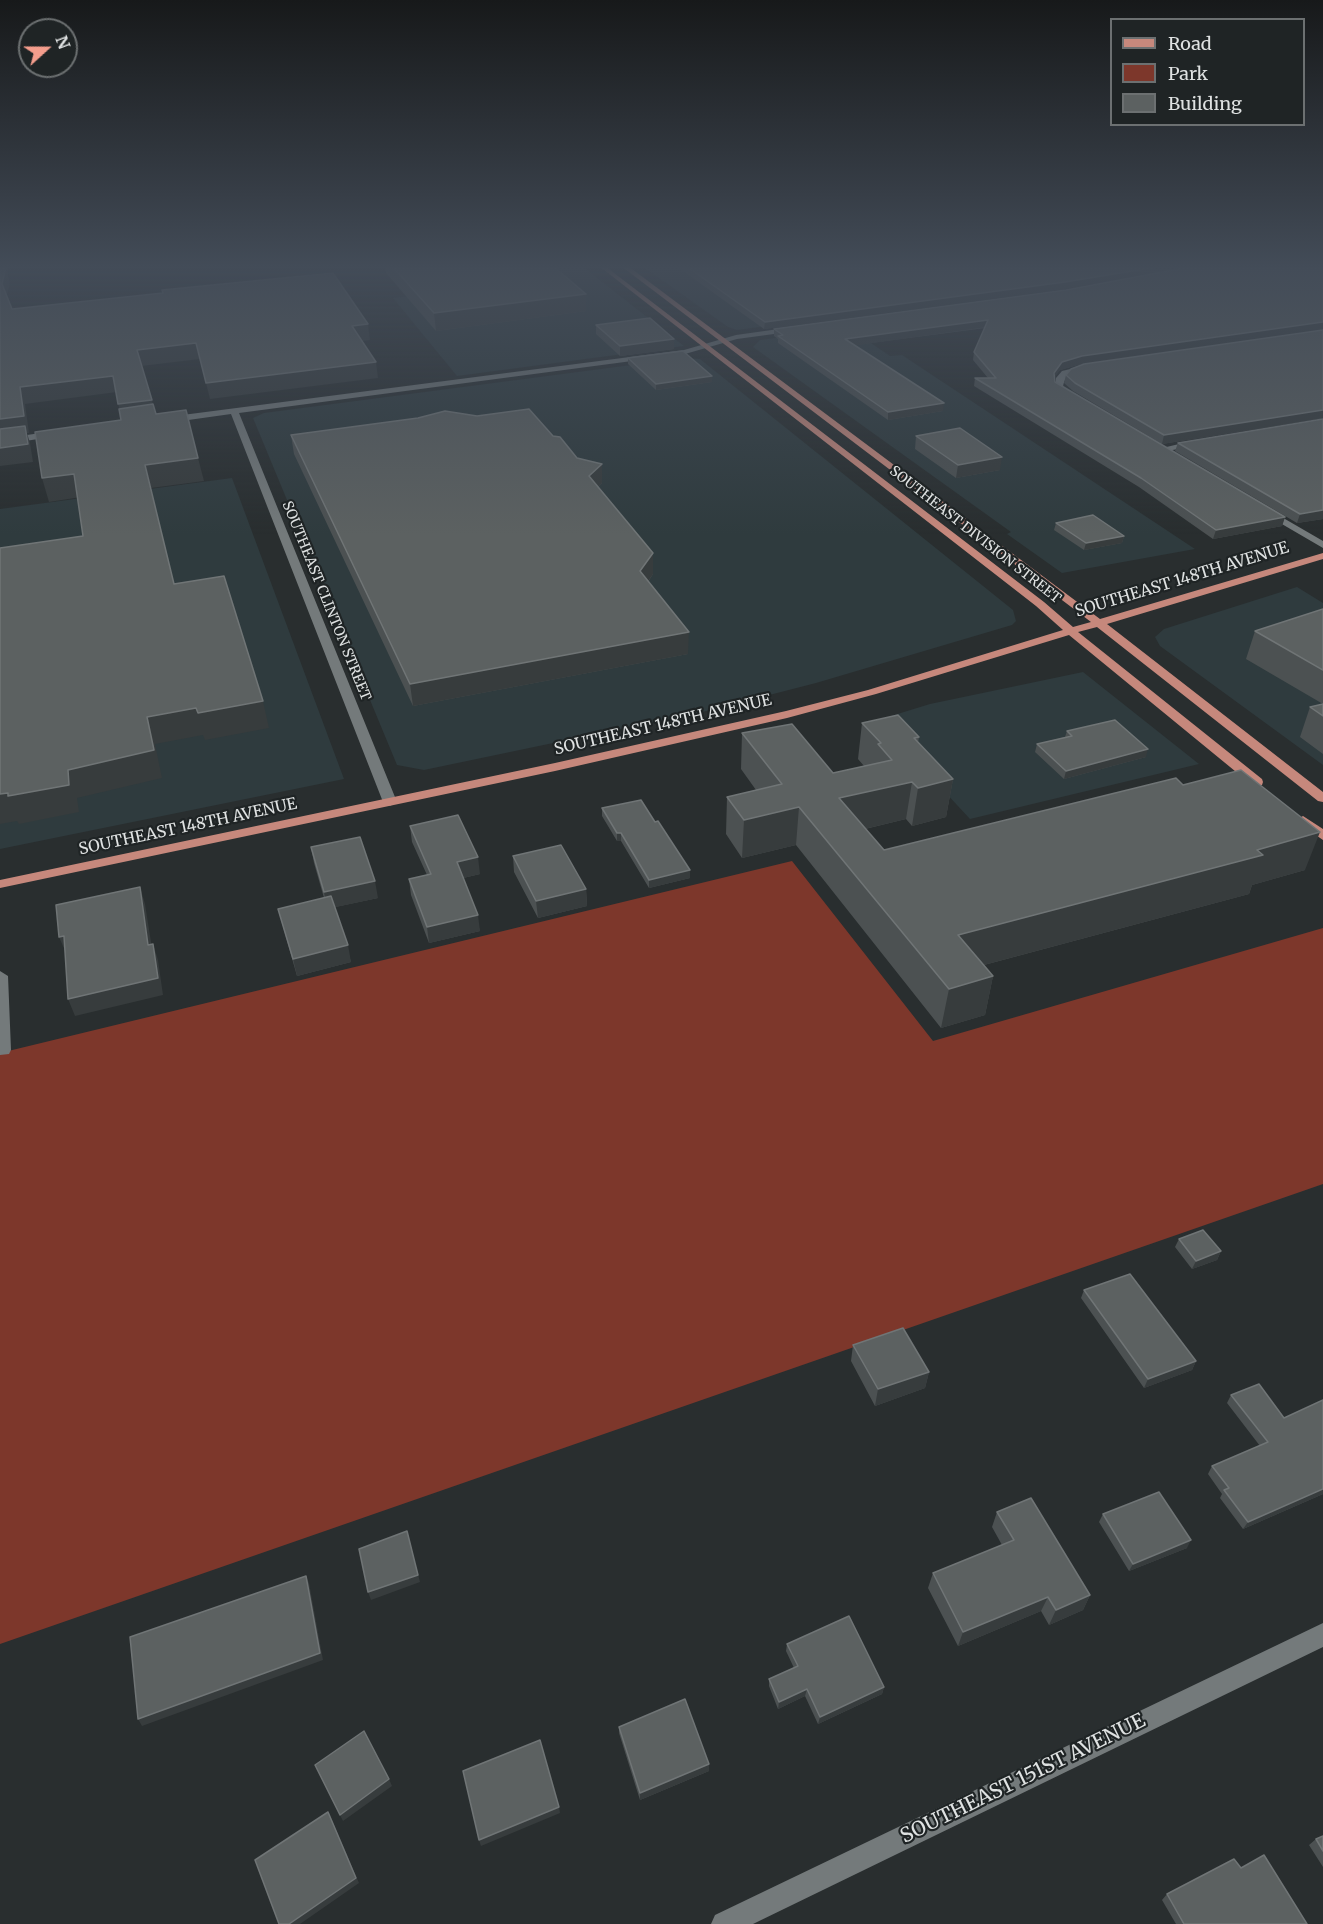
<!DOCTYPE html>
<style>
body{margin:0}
#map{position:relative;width:1323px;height:1924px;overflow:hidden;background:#292e2f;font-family:Merriweather,serif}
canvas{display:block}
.legend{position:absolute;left:1110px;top:18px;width:195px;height:108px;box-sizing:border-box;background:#1f2425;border:2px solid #6c7071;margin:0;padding:8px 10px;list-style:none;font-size:18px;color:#dfe2e2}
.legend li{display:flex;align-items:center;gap:12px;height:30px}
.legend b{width:30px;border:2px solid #6c7071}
.north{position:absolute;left:18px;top:18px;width:60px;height:60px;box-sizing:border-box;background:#1f2425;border:2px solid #6c7071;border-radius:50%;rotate:69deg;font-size:16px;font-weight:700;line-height:24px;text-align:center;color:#dfe2e2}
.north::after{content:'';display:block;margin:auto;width:21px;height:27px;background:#f49d8c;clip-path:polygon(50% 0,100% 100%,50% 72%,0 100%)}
</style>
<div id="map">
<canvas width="1323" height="1924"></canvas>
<ul class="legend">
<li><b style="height:8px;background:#c6887c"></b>Road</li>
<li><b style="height:16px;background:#7d372b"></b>Park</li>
<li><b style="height:16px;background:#5c6161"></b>Building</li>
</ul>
<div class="north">N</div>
</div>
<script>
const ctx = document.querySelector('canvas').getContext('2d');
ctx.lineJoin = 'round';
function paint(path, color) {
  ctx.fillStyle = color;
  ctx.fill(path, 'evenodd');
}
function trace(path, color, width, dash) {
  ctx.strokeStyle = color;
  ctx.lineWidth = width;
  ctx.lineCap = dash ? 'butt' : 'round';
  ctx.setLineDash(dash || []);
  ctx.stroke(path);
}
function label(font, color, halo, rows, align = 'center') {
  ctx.font = font + ' Merriweather,serif';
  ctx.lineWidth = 4.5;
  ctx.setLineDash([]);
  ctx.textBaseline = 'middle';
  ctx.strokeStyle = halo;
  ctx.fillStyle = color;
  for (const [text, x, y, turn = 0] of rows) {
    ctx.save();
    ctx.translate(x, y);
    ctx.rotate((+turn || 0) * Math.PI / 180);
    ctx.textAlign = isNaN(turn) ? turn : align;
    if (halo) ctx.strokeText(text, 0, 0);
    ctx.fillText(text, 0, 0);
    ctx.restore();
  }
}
paint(new Path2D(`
 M504 266H582L684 346 457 376 393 298 510 284Z
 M642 266H752L797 322 737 330 728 327Z
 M849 328 890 356 902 355 1195 549 1062 573 1007 534 1011 532 753 347 760 340Z
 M685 358 700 359 1013 610 1016 621 1012 625 816 683 711 710 424 770 397 765 253 418 264 413Z
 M232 478 344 779 0 849V509Z
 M1297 587 1323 603V765L1160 646 1155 637 1164 629Z
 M1083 672 1199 764 970 819 878 720 930 704Z`), '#2f3b3e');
paint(new Path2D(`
 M792 861 933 1041 1323 928V1184L0 1644V1053Z`), '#7d372b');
paint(new Path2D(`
 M793 327 796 331 737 339 685 354 239 413 397 802 390 806 383 802 231 414 167 423 163 420 167 417 684 350 736 335Z
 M1087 365 1090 369C1077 372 1065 372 1063 387L1076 395V399H1070L1056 390V378L1062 371Z
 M54 431 58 434 57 436 0 445V439Z
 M1196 440 1199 441V445L1162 452 1158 449Z
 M1266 508 1323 541V548L1263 513 1261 511Z
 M0 971 8 976 11 1050 9 1054 0 1055Z
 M1323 1623V1647L753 1924H711L715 1915Z`), '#747a7b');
paint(new Path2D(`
 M599 266H605L1044 602 1073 627 1091 622 621 266H628L1100 619 1323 553V559L1107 624 1323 792V802L1318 801 1097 627 1078 632 1262 779 1263 782 1262 785H1252L1069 635 876 694 787 718 555 771 0 888V880L555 763 786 711 868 690 1063 630 1036 606Z
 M1303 816 1323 829V840L1298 823 1296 820Z`), '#c6887c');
paint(new Path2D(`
 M385 266H553L586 311 436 331 386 273Z
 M676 266H1323V330L1081 364 1060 370 1054 377 1055 382 1285 517 1282 526 1213 539 1139 487 974 386 975 378H988L973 360 974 352 985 328 855 345 943 411 888 420 778 343V339L774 336V329L1066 290 1138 276 1064 289 764 329Z
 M596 325 674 349 620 356 596 334Z
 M1323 330V418L1162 444 1073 391 1064 383 1066 375Z
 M628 358 712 376V382L656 390 628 364Z
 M291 435 553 436 577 458 602 464V483L598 487 653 553V574L648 582 688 654 413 706 294 454Z
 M916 436 1000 470 956 478 915 449Z
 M1178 443 1323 519 1297 523 1175 451Z
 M1056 523 1124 536 1122 543 1084 550 1054 530Z
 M1323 609V704L1246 659 1255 631Z
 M1323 704V754L1300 737 1310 707Z
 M862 723 919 737 918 743 953 779 946 817 912 826 906 819 865 829 884 850 1183 785 1305 870 1252 885 1249 894 984 965 993 976 985 1015 941 1028 796 845 742 858 726 834 727 797 756 790 741 769 742 733 833 773 864 766 858 759Z
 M1067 731 1146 757 1064 779 1035 752 1037 744 1065 737Z
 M602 808 655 822 690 870V878L649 888 621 841H617L602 816Z
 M410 826 480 874 463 878 480 931 429 943 411 895 409 879 427 875 412 842Z
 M311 847 378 898 335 907 351 962 297 976 278 909 324 898 314 863Z
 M513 856 586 889 587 906 538 918 514 872Z
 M1179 1239 1221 1251 1217 1260 1192 1269 1175 1247Z
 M1084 1290 1196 1361 1192 1370 1144 1388 1081 1298Z
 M853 1345 929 1372 925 1388 875 1406 851 1361Z
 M1231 1395 1284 1418 1323 1400V1494L1243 1529 1220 1498 1222 1494 1208 1474 1212 1466 1260 1446 1227 1403Z
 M997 1512 1090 1595 1083 1610 1049 1625 1041 1611 958 1646 928 1588 933 1573 1002 1545 992 1527Z
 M1103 1514 1187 1548 1129 1571 1099 1522Z
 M787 1644 884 1687 882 1694 818 1724 805 1696 778 1709 769 1686V1679L794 1668 786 1651Z
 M619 1727 709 1764V1771L640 1800 619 1733Z
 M1323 1836V1867L1309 1845 1316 1839Z
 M1241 1868 1307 1924H1176L1162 1900 1167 1894Z`), '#4c5152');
paint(new Path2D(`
 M5 266H7L10 285 6 298 2 284Z
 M1163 266H1203L1064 289 764 329 765 322Z
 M586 294V311L436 331 434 313Z
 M988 320 987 327 844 347 845 339Z
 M1323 322V330L1081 364 1060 370 1052 381 1054 373 1062 362 1082 356Z
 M368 324 370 340 354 342 352 326Z
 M674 339V349L620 356V346Z
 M196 343 200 359 141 366 137 350Z
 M376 362 378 378 210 399 206 383Z
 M113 376 117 392 25 404 29 433H27L30 443 33 462 0 466V419L20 387Z
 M712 376V382L656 390V384Z
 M152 400 156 416 123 421 118 404Z
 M944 403 943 411 888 420V412Z
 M1323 410V418L1162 444 1164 435Z
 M1002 457 1000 470 956 478 958 465Z
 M198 458 204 481 151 488 145 465Z
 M602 464V483L589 496V476Z
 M74 474 81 497 49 502 42 478Z
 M1323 510V519L1297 523 1300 514Z
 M1285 517 1282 526 1213 539 1216 530Z
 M1124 536 1122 543 1084 550 1086 543Z
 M653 553V574L640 593V571Z
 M689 632 688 654 413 706 410 684Z
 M263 701 269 728 205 740 203 735 155 744 162 778 77 798 79 812 19 824 17 821 0 824V794L8 793 68 770 147 717 196 708Z
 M1148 749 1146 757 1064 779 1066 771Z
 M953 779 946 817 912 826 918 788Z
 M912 782 906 819 835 836 839 798Z
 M799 807 796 845 742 858 744 820Z
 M1320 832 1305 870 1252 885 1249 894 950 974 958 935Z
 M617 833H621V841H617Z
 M478 857 480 874 459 879 457 862Z
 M690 870V878L649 888V880Z
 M375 881 378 898 327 909 324 892Z
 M140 887 145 904 154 961 148 945Z
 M586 889 587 906 538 918 536 901Z
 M478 915 480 931 429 943 427 927Z
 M64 936 66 953 59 937Z
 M153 944 158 960 163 995 75 1016 68 999Z
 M348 945 351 962 297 976 293 959Z
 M993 976 985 1015 941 1028 949 989Z
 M1221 1251 1217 1260 1192 1269 1196 1261Z
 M1196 1361 1192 1370 1144 1388 1148 1379Z
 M929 1372 925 1388 875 1406 878 1389Z
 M1323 1489V1494L1243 1529 1248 1522Z
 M407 1531 420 1582 371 1600 368 1592Z
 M1191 1540 1187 1548 1129 1571 1133 1564Z
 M306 1576 309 1583 323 1660 142 1726 138 1719Z
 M1090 1595 1083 1610 1049 1625 1056 1610Z
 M1048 1597 1041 1611 958 1646 963 1632Z
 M884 1687 882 1694 818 1724 820 1717Z
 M807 1689 805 1696 778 1709 779 1702Z
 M709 1764V1771L640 1800V1793Z
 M389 1779 392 1786 343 1821 340 1815Z
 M559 1807 560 1813 481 1846 479 1840Z
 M331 1818 359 1883 300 1924H289Z`), '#373c3d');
const building = new Path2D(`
 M0 266H5V271L2 284 12 309 163 293 162 290 333 273 368 324 352 326 376 362 206 383 196 343 137 350 152 400 118 404 113 376 20 387 24 416 0 419Z
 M392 266H553L586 294 434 313Z
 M686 266H1163L1065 282 765 322Z
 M1195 266H1323V322L1082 356 1062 362 1054 373 1055 382 1285 517 1216 530 1141 478 975 378H996L974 352 988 320 845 339 944 403 888 412 778 336 783 335 774 329 1066 290Z
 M650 318 674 339 620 346 596 325Z
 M1323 330V410L1164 435 1075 383 1066 375 1071 369 1084 364Z
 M683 351 712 376 656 384 628 358Z
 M153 404 156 414 186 410 198 458 145 465 174 584 224 576 263 701 198 713 196 708 147 717 154 750 68 770 69 785 8 796V793L0 794V548L83 536 74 474 42 478 35 432 121 420 119 409Z
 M529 409 553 436 560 437 577 458 602 464 589 476 653 553 640 571 689 632 410 684 291 435 418 418 445 411 477 416Z
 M1323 419V510L1300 514 1178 443Z
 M25 426 28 444 0 448V429Z
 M960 428 1002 457 958 465 916 436Z
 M1093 515 1124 536 1086 543 1056 523Z
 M1323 609V670L1255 631Z
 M1323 704V716L1310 707Z
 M898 715 919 737 914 738 953 779 918 788 912 782 839 798 884 850 1176 778 1183 785 1241 770 1320 832 1257 850 1263 855 958 935 993 976 949 989 799 807 744 820 727 797 782 784 742 733 792 724 833 773 892 760 878 744 881 743 862 723Z
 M1115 720 1148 749 1066 771 1037 744 1072 736 1067 731Z
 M641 800 655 822 658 821 690 870 649 880 621 833H617L602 808Z
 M458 815 478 857 457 862 478 915 427 927 409 879 431 874 410 826Z
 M360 837 375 881 324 892 311 847Z
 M561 845 586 889 536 901 513 856Z
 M140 887 148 945 153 944 158 978 68 999 64 936 59 937 56 905Z
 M331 896 348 945 293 959 278 909Z
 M1203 1230 1221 1251 1196 1261 1179 1239Z
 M1130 1274 1196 1361 1148 1379 1084 1290Z
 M903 1328 929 1372 878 1389 853 1345Z
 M1259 1384 1284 1418 1323 1400V1489L1248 1522 1224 1490 1229 1488 1212 1466 1268 1442 1231 1395Z
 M1159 1492 1191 1540 1133 1564 1103 1514Z
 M1031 1498 1090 1595 1056 1610 1048 1597 963 1632 933 1573 1014 1540 997 1512Z
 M407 1531 418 1575 368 1592 359 1549Z
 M306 1576 320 1653 138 1719 130 1637Z
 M849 1616 884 1687 820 1717 807 1689 779 1702 769 1679 798 1666 787 1644Z
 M685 1699 709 1764 640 1793 619 1727Z
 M364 1731 389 1779 340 1815 315 1765Z
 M540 1740 559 1807 479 1840 463 1771Z
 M328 1812 356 1878 289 1924H279L255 1860Z
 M1323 1836V1851L1316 1839Z
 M1264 1855 1307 1924H1184L1167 1894 1234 1859 1241 1868Z`);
paint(building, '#5c6161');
trace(building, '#707576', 1.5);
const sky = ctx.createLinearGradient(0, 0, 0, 535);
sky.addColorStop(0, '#17191a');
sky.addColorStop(0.5, '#434c58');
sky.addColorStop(1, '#434c5800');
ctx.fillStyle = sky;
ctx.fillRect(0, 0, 1323, 535);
label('14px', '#dfe2e2', '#1f2425', [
 ["SOUTHEAST DIVISION STREET",975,535,38],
 ["SOUTHEAST CLINTON STREET",326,601,68]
]);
label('16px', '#dfe2e2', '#1f2425', [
 ["SOUTHEAST 148TH AVENUE",1182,580,-17],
 ["SOUTHEAST 148TH AVENUE",663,725,-13],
 ["SOUTHEAST 148TH AVENUE",188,827,-12]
]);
label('20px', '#dfe2e2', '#1f2425', [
 ["SOUTHEAST 151ST AVENUE",1023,1779,-26]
]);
</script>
